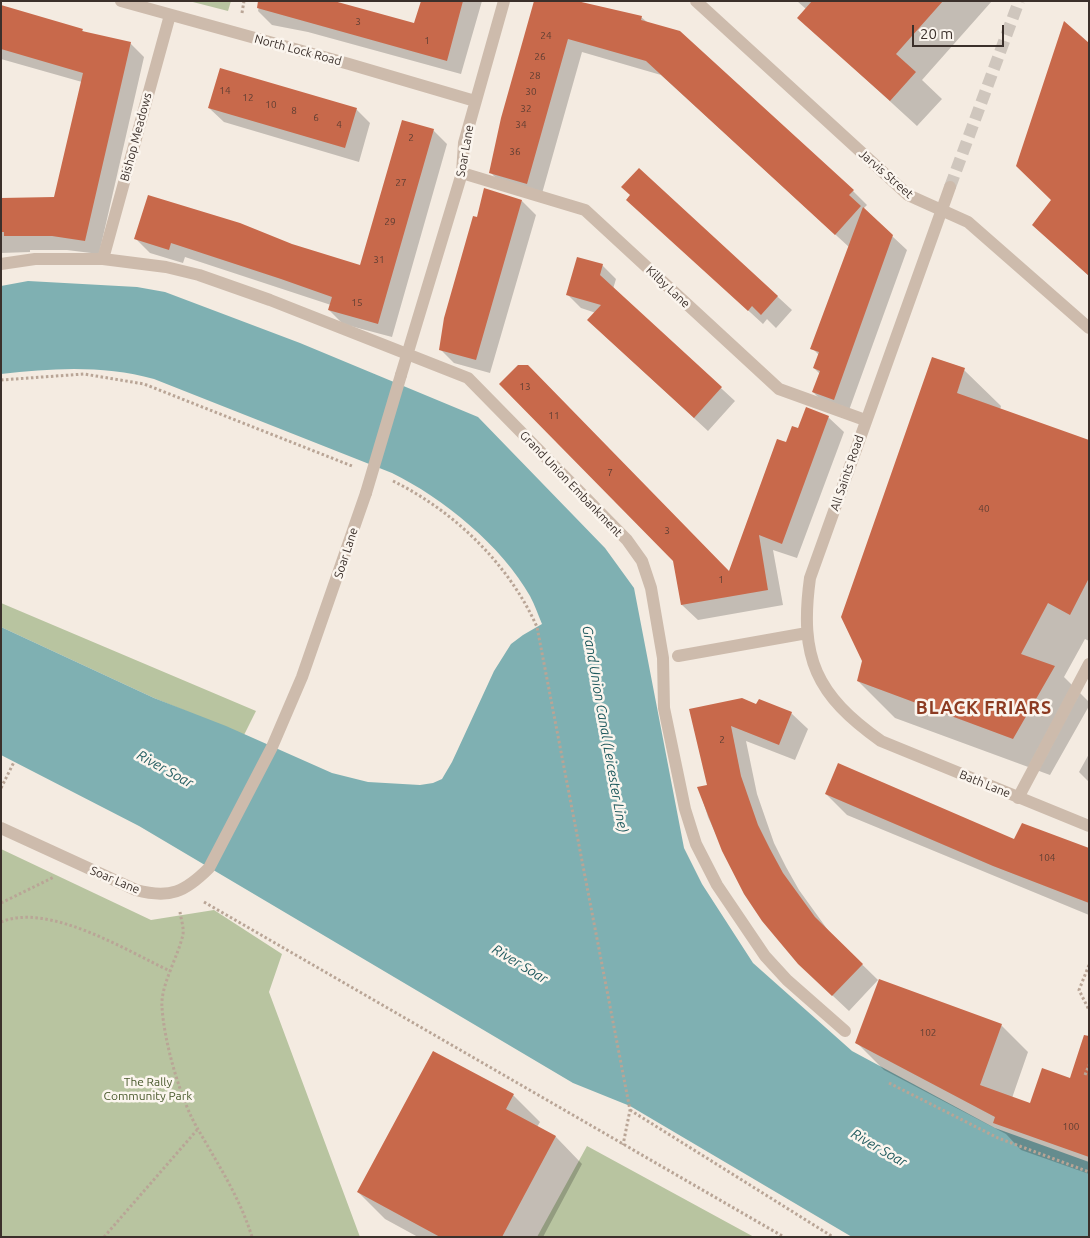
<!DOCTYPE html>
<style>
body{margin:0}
#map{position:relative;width:1090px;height:1238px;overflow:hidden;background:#f4ebe1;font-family:Ubuntu,sans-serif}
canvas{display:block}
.frame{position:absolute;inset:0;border:2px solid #3b302b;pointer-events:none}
.scale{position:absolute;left:912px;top:25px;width:92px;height:22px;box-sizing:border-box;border:2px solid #3b302b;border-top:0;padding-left:6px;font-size:15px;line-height:18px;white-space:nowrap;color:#3b302b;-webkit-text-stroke:4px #fbf5ee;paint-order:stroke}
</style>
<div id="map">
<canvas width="1090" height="1238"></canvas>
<div class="frame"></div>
<div class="scale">20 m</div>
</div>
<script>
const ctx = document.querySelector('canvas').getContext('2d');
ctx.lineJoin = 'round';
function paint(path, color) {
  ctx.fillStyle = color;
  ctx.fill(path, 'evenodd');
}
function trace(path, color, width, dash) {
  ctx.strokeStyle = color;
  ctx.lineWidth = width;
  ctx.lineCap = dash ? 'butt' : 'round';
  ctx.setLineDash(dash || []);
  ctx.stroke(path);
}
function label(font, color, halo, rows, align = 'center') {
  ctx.font = font + ' Ubuntu,sans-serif';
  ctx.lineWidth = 5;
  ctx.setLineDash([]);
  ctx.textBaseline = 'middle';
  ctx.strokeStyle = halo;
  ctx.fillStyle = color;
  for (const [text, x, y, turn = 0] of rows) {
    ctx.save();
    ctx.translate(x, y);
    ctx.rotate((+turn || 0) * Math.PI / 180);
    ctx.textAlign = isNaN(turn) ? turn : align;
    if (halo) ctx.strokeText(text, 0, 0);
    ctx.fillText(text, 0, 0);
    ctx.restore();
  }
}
paint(new Path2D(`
 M189 1H231L228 11Z
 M1 603 256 711 244 735 154 698 1 627Z
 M1 849 151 920 214 910 282 954 269 992 360 1237H1Z
 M587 1146 754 1237H537Z`), '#b8c4a0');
paint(new Path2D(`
 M28 281 137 287 165 292 300 343 478 417 605 548 634 588 684 848 702 884 753 963 852 1051 995 1128 1089 1162V1237H852L630 1106 573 1083 139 826 1 755V627L154 698 226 726 332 773 368 782 420 785 433 783 442 779 452 762 494 671 511 644 523 635 542 624C538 615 535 605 530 596 502 546 443 498 392 473L154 379C103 365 53 368 1 374V286Z`), '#7fb0b2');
paint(new Path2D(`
 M258 1H330L415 25 422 1H482L461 74 308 32 272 25 258 11 260 3Z
 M797 1H992L922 80 942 99 917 126 799 18 806 9Z
 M1 7 82 30 85 33 130 43 144 57 99 254 67 250H30V252L1 253V199L55 198 82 82 1 59Z
 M641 17 853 191 867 205 863 209 907 250 848 413 827 406 813 392 820 374 814 368 819 355 812 348 849 247 661 75 582 52 541 197 504 186 490 172 531 18Z
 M1089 45V276L1034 225 1053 200Z
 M209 108 356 109 370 123 359 162 224 122Z
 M433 130 447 144 392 337 343 324 329 310 331 305 185 257 183 263 150 253 136 239 291 245 361 267Z
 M639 169 792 310 776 328 767 319 763 324 642 213 632 195Z
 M522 201 536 215 490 373 454 363 440 349 477 218Z
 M602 265 616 279 613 289 735 401 708 431 603 334 596 313 581 308 567 294Z
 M964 370 1001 406 1000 410 1089 442V641L1085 639 1064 677 1089 702V706L1050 775 895 718 858 681Z
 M828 417 844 432 797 558 773 550 783 605 698 620 682 605 674 561 730 573 787 444Z
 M757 705 791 713 808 729 795 760 746 741 757 794 774 843 786 867 799 890 830 933 878 980 849 1011 816 980 732 869 708 817 699 788 708 786 690 710Z
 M1089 754V782L1079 772Z
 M826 794 1015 840 1089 850V915L847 815Z
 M1001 1025 1028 1052 1012 1098 1031 1104 1070 1080 1089 1078V1174L1021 1150 1006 1134 884 1070 856 1042Z
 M513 1095 540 1122 537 1127 556 1137 582 1164 543 1237H418L385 1219 358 1192Z`), '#0003');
paint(new Path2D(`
 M258 1H334L414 23 421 1H463L447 61 257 8Z
 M534 1H577L642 16 641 20 680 31 854 190 849 195 861 206 835 235 646 61 568 39 527 184 489 173 501 118Z
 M812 1H943L896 54 916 72 890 101 797 18Z
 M1 5 83 29 82 31 131 42 85 241 52 236H4V232H1V198L54 197 83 73 1 49Z
 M1064 21 1089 43V276L1032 225 1051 200 1016 166Z
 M220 68 357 108 345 148 208 108Z
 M402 120 434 129 378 324 328 310 332 297 281 279 171 243 169 250 134 239 148 195 240 223 292 244 360 265Z
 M639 168 778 296 761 315 752 306 748 311 626 200 630 195 621 187Z
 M484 188 522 200 476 360 439 350 444 318 473 216 477 217Z
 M863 207 893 235 834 400 812 392 820 371 813 368 819 352 810 349Z
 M577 257 603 264 600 275 722 387 694 418 587 320 601 305 566 295Z
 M932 357 965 368 957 393 1089 440V578L1070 615 1048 603 1021 654 1055 666 1013 739 857 681 862 661 841 617Z
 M518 365H528L729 571 777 439 786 442 792 426 798 428 806 407 829 416 782 544 759 535 768 590 681 605 673 561 499 384Z
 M742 698 756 704 759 699 792 712 779 745 731 726 741 776 758 825 770 849 783 873 815 917 863 964 832 996 798 964 762 921 744 894 722 851 697 787 707 785 689 709Z
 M838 763 1014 839 1022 823 1089 848V903L993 866 825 794Z
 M879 979 1002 1024 980 1085 1030 1103 1042 1068 1070 1078 1084 1035 1089 1036V1157L993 1123 995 1117 855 1043Z
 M433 1051 514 1094 506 1109 556 1136 502 1237H440L357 1192Z`), '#c8694b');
trace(new Path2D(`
 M950 187 1019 1`), '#cfc6bd', 12, [12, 6]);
trace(new Path2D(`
 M242 13 244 1
 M1 380 84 374 144 384 352 466
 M393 481C454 511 509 564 537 627L630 1110 623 1145
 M1 788 14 762
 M204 902 784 1237
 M1 903 54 877
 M180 912C181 919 184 928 183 934 179 955 160 986 162 1007 164 1042 181 1102 199 1131 219 1166 240 1198 252 1237
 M1 922C49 902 127 951 170 971
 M1089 965 1079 990 1089 1010
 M1085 1075 1089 1065
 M889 1083 998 1138 1089 1172
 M630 1110 833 1237
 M104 1237 197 1130`), '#b9a596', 3, [2.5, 2.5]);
trace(new Path2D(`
 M121 1 349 64 475 101
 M696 1 908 195 968 222 1089 328
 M462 173 585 210 779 389 865 420
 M950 187 810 578C799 658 816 695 881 741L1089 826
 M103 259 170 15
 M1 264 35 259H103L166 267 199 275 270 300 468 378 627 540 642 561 651 588 663 658 664 708 685 809 696 844 717 885 765 956 787 980 845 1031
 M401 375 462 173 464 143 504 1
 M678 656 807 633
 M1018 798 1089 664
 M1 828 136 890C170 899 185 892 209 868L272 747 302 677 366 493`), '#cdbbac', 12);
trace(new Path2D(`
 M366 493 401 375`), '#cdbbac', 12);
label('10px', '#5e3e33', null, [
 ["3",358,22],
 ["24",546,36],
 ["1",427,41],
 ["26",540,57],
 ["28",535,76],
 ["14",225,91],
 ["30",531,92],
 ["12",248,98],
 ["10",271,105],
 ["32",526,109],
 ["8",294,111],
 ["6",316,118],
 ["4",339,125],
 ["34",521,125],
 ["2",411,138],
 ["36",515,152],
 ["27",401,183],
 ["29",390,222],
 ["31",379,260],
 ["15",357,303],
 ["13",525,387],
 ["11",554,416],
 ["7",610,473],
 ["40",984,509],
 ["3",667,531],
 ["1",721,580],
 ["2",722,740],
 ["104",1047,858],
 ["102",928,1033],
 ["100",1071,1127]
]);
label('12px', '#3b302b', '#fbf5ee', [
 ["North Lock Road",298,50,15],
 ["Bishop Meadows",136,137,-75],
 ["Soar Lane",465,151,-80],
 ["Jarvis Street",886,174,41],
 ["Kilby Lane",668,287,43],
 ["All Saints Road",847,473,-71],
 ["Grand Union Embankment",571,484,46],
 ["Soar Lane",346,553,-72],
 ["Bath Lane",985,784,22],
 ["Soar Lane",115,880,23]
]);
label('12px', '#4a5a2e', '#fbf5ee', [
 ["The Rally",148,1082],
 ["Community Park",148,1096]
]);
label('italic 14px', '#1f5a5e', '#fbf5ee', [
 ["Grand Union Canal (Leicester Line)",605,729,80],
 ["River Soar",165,769,29],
 ["River Soar",520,964,31],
 ["River Soar",879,1148,30]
]);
ctx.letterSpacing = '1px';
label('bold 18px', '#8c3b22', '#fbf5ee', [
 ["BLACK FRIARS",984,708]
]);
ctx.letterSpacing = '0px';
</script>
